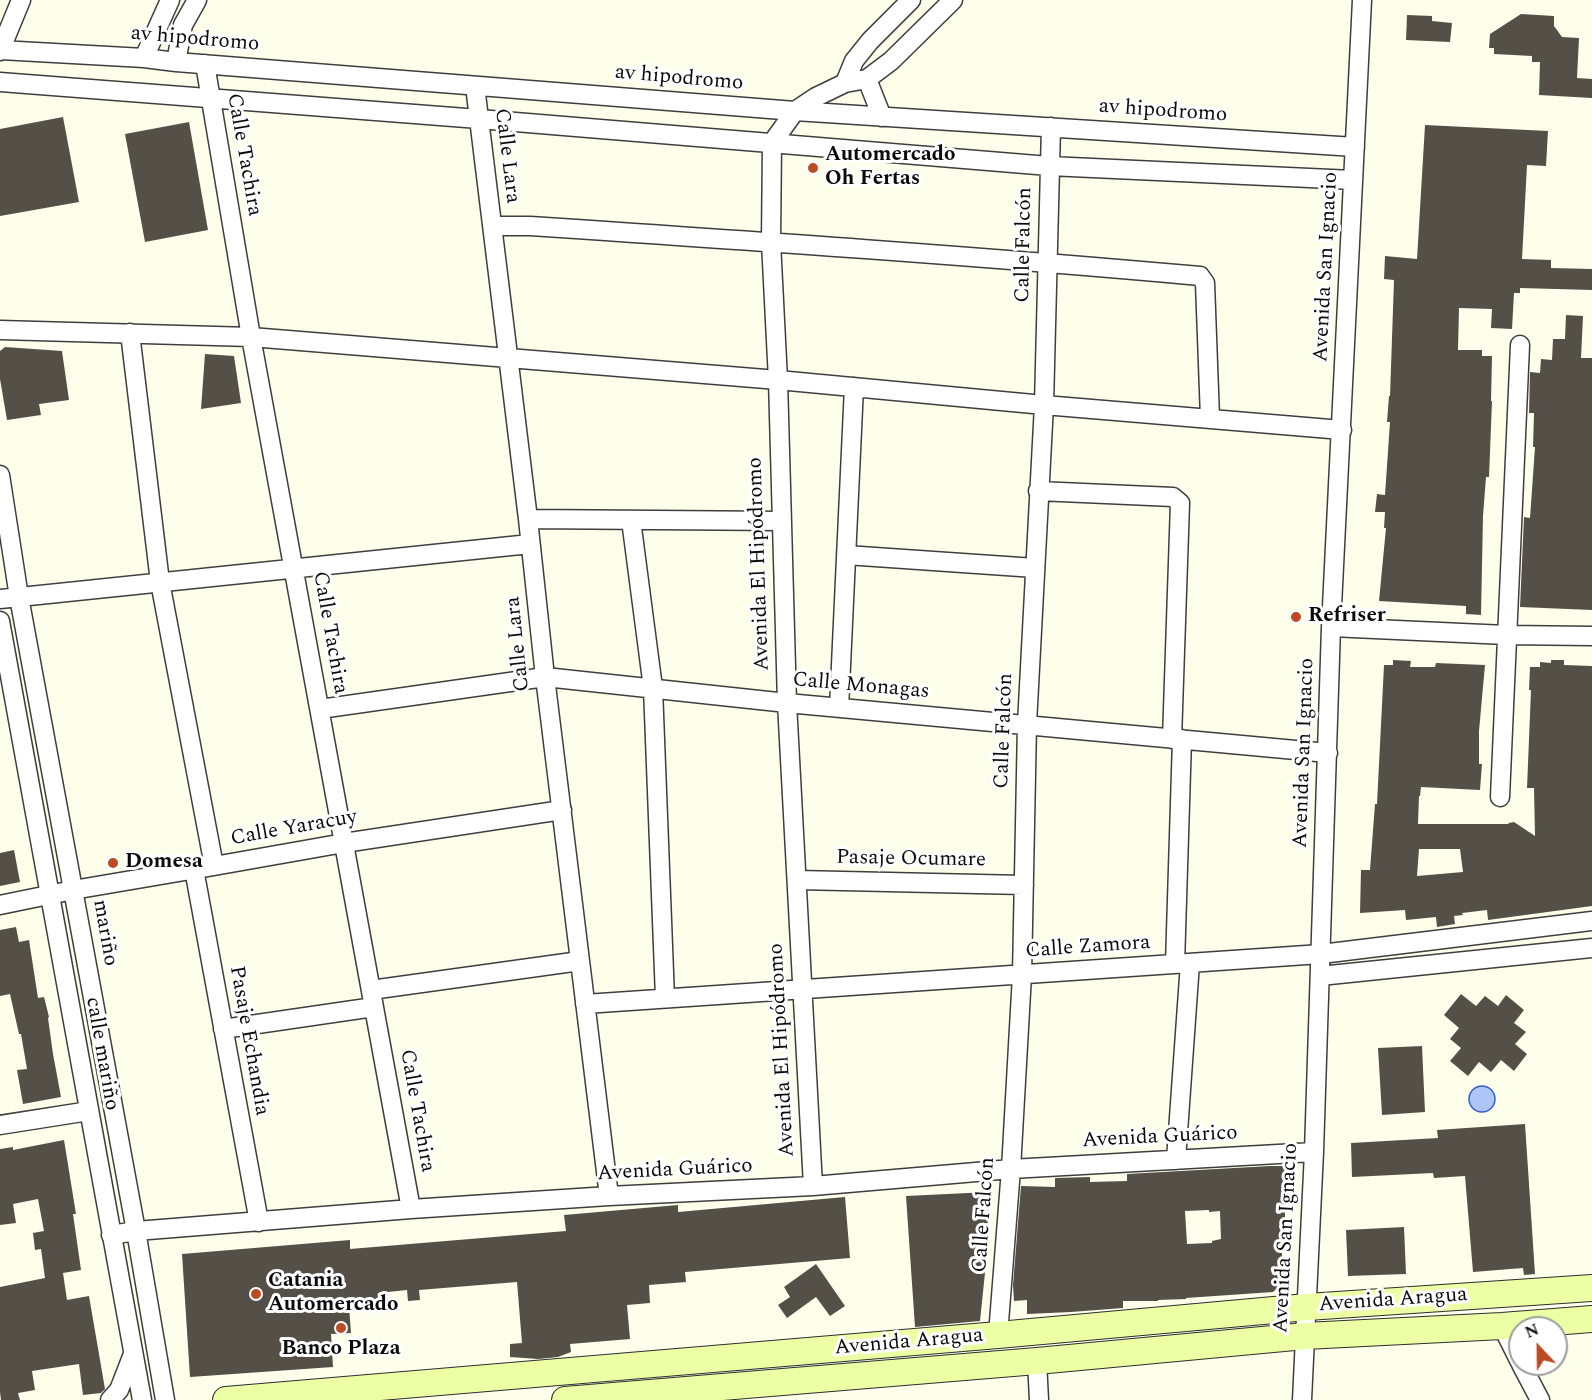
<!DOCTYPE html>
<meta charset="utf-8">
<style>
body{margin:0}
#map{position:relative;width:1592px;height:1400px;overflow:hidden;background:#fdffea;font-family:Spectral,serif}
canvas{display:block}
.north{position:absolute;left:1508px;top:1316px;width:60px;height:60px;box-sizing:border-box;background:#fff;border:2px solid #9d9d9d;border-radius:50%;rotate:338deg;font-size:16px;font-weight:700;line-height:24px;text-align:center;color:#0b0b0b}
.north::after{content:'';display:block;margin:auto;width:21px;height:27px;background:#bc4b23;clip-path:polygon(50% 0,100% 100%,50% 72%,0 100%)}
</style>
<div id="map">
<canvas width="1592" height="1400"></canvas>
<div class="north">N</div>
</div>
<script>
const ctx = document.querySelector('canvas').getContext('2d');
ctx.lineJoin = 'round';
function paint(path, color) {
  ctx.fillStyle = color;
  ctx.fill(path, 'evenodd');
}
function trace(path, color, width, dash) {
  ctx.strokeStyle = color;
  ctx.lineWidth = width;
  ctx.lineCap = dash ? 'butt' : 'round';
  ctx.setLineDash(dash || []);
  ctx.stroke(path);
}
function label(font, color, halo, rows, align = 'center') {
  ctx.font = font + ' Spectral,serif';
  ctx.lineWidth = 6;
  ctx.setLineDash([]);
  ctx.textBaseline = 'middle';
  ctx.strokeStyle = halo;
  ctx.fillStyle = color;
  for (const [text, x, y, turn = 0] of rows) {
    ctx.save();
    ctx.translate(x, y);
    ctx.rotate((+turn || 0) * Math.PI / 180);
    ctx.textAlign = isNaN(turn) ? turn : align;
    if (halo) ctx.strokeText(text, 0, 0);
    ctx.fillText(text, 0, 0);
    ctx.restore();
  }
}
const water = new Path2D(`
 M1469 1099a13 13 0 1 1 26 0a13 13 0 1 1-26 0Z`);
paint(water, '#aec5f7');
trace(water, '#3461ce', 1.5);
paint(new Path2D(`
 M1521 14 1554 16V26L1562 37 1579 38 1577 78 1592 79V98L1539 95 1540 62H1532V56L1494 54V48H1489L1490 34Z
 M1407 15 1432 16V21L1452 23 1450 42 1406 40Z
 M63 117 79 202 0 216V129Z
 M189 122 208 230 145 242 125 134Z
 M1425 125 1548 131 1546 166 1527 165 1522 259 1551 260V268L1592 269V290L1520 288V293H1514L1512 329 1491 328 1492 309 1459 308 1458 350H1482V356H1492L1491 401H1492L1489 477H1486L1483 516 1481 615 1466 614V606L1379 601 1386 528H1384L1385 512H1375L1377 494 1385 495 1390 422H1387L1389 396H1390L1394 280 1384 279 1385 256 1417 259Z
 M1566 315 1583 316 1581 358H1592V610L1520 607 1524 517 1530 518 1535 447H1533L1534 413H1529L1530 372 1540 373 1541 359 1552 360 1553 339H1565Z
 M5 347 62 351 69 400 39 404 41 415 7 420 0 379V351Z
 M205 354 234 356 241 403 201 409Z
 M1393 660 1411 661 1410 667H1435L1436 663 1485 665 1479 731V764H1482L1480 790 1421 787 1420 796H1419L1418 824H1508L1509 823 1514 822 1535 836 1534 788H1527L1531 690H1529L1530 667H1540V662L1551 663V660H1564V665L1592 666V906L1488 920 1487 910 1462 913 1463 915 1454 916 1455 924 1437 927 1436 917 1406 920 1405 910 1360 913 1361 870H1370L1375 804H1377L1384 665H1393ZM1419 849H1460L1463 872 1417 876Z
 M14 850 20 882 0 886V853Z
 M16 927 19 942 29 940 38 998 44 997 49 1017 48 1018 53 1054 61 1097 23 1104 17 1070 27 1069 21 1034H19L10 994 0 996V930Z
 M1461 994 1476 1006 1485 996 1498 1006 1506 995 1524 1010 1514 1023 1526 1032 1515 1044 1527 1054 1514 1071 1501 1060 1491 1072 1479 1062 1468 1076 1450 1061 1461 1048 1450 1039 1459 1028 1444 1015Z
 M1422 1046 1425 1112 1382 1115 1378 1048Z
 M1525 1124 1535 1274 1524 1275 1523 1268 1473 1272 1465 1176 1434 1178 1433 1173 1352 1177 1351 1143 1438 1138 1437 1130Z
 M64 1140 76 1214H73L81 1270 63 1273 67 1300 89 1296 105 1389 101 1393 83 1395 79 1364 32 1371 35 1390 18 1393 20 1400H1L0 1392V1287L45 1278 41 1249 35 1250 33 1233 44 1231 38 1199 13 1204 16 1223 0 1225V1149L13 1147V1150Z
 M1270 1166H1285V1229H1282V1283L1273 1292 1186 1298V1299L1158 1300V1301H1123V1308L1071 1312 1027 1314V1300L1014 1301 1013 1285 1021 1186 1055 1187V1178L1090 1177V1182L1127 1181V1174ZM1209 1210V1212L1220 1211 1221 1239 1212 1241V1243L1187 1244 1185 1211Z
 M989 1192 986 1263 980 1321 915 1327 906 1196Z
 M845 1197 850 1258 685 1272 686 1282 649 1285 650 1303 627 1305 630 1339 570 1344 571 1352 558 1357 538 1359 510 1357V1344L522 1343 517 1282 419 1290 420 1300 408 1301 407 1290 378 1293 379 1303 349 1306 351 1333 331 1334 333 1367 190 1377 182 1254 350 1240V1249L566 1231 564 1215 678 1205V1212Z
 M1404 1227 1406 1274 1348 1276 1346 1230Z
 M816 1264 845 1306 830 1316 816 1297 787 1318 778 1305 790 1297 784 1287Z`), '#545048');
const street = new Path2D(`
 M0 50 144 58 176 62 795 111 1355 147
 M0 51 21 0
 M144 58 170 0
 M176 62 183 25 197 0
 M205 64 251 337 411 1209
 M867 79 882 117
 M0 82 479 119 1049 166 1353 180
 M845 83 867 79 891 61 953 0
 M475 86 528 519 545 677 609 1196
 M492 226H530C754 241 977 256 1200 276L1205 283 1210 418
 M0 330 251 337 778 380 1044 405 1342 430
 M130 333 160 582 214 866
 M0 475 19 597 136 1231 165 1400
 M1038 491 1173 497 1180 503 1172 739
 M528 519 782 521
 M631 520 653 688 665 998
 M846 555 1035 568
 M0 599 530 544
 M0 621 142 1400
 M1331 627 1506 635 1592 636
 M839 708 854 387
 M320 709 545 677 787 703 1328 753
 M1500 797 1520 345
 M194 869 259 1222
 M797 880 1024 885
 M0 905 73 890 214 866 344 843 562 810
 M1175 964 1182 739
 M1320 976 1592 948
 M371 990 580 961
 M585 1004 1321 954 1592 921
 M223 1029 374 1007
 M0 1125 89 1111
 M1176 1160 1190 963
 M813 1186 787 703 778 380 771 242 772 143 795 111 816 97 845 83 854 61 870 41 911 0
 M111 1235 136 1231 411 1209 609 1196 813 1186 1011 1169 1314 1152
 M1502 1326 1520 1362
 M998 1335 1011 1169 1022 975 1027 724 1044 405 1051 127
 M1037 1361 1039 1400
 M1521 1364 1540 1400
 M110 1400 119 1390 133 1354
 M1302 1400 1314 1152 1331 627 1362 0`);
const secondary = new Path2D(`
 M226 1400 998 1335 1307 1307 1592 1288
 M565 1400 1037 1361 1305 1336 1502 1326 1592 1319`);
trace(street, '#3e3e3e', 21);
trace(secondary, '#2d2d2d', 28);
trace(street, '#fff', 18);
trace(secondary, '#edffa5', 26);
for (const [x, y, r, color] of [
 [813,168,6,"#bc4b23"],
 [1296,617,6,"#bc4b23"],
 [113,863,6,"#bc4b23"],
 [256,1294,6,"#bc4b23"],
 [341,1328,6,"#bc4b23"]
]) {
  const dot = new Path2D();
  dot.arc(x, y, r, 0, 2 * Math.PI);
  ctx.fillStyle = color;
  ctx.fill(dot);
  trace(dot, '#fff', 2);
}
label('21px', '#0b0b0b', '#fff', [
 ["av hipodromo",195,40,5],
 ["av hipodromo",679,79,5],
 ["av hipodromo",1163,112,4],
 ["Calle Tachira",243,155,80],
 ["Calle Lara",506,156,83],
 ["Calle Falcón",1025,245,-89],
 ["Avenida San Ignacio",1327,267,-87],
 ["Avenida El Hipódromo",760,564,-92],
 ["Calle Tachira",329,633,80],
 ["Calle Lara",519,644,-96],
 ["Calle Monagas",861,687,5],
 ["Calle Falcón",1005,731,-88],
 ["Avenida San Ignacio",1305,753,-88],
 ["Calle Yaracuy",294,829,-10],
 ["Pasaje Ocumare",911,860,1],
 ["mariño",104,933,80],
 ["Calle Zamora",1088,948,-4],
 ["Pasaje Echandia",248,1041,80],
 ["Avenida El Hipódromo",783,1050,-93],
 ["calle mariño",101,1054,80],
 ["Calle Tachira",416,1111,80],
 ["Avenida Guárico",1160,1138,-3],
 ["Avenida Guárico",675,1171,-3],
 ["Calle Falcón",985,1215,-86],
 ["Avenida San Ignacio",1287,1238,-87],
 ["Avenida Aragua",1393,1301,-4],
 ["Avenida Aragua",909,1343,-5]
]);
label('bold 21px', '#0b0b0b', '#fff', [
 ["Automercado",825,156],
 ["Oh Fertas",825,180],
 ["Refriser",1308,617],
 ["Domesa",125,863],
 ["Catania",268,1282],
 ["Automercado",268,1306],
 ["Banco Plaza",341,1350,"center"]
], 'left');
</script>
